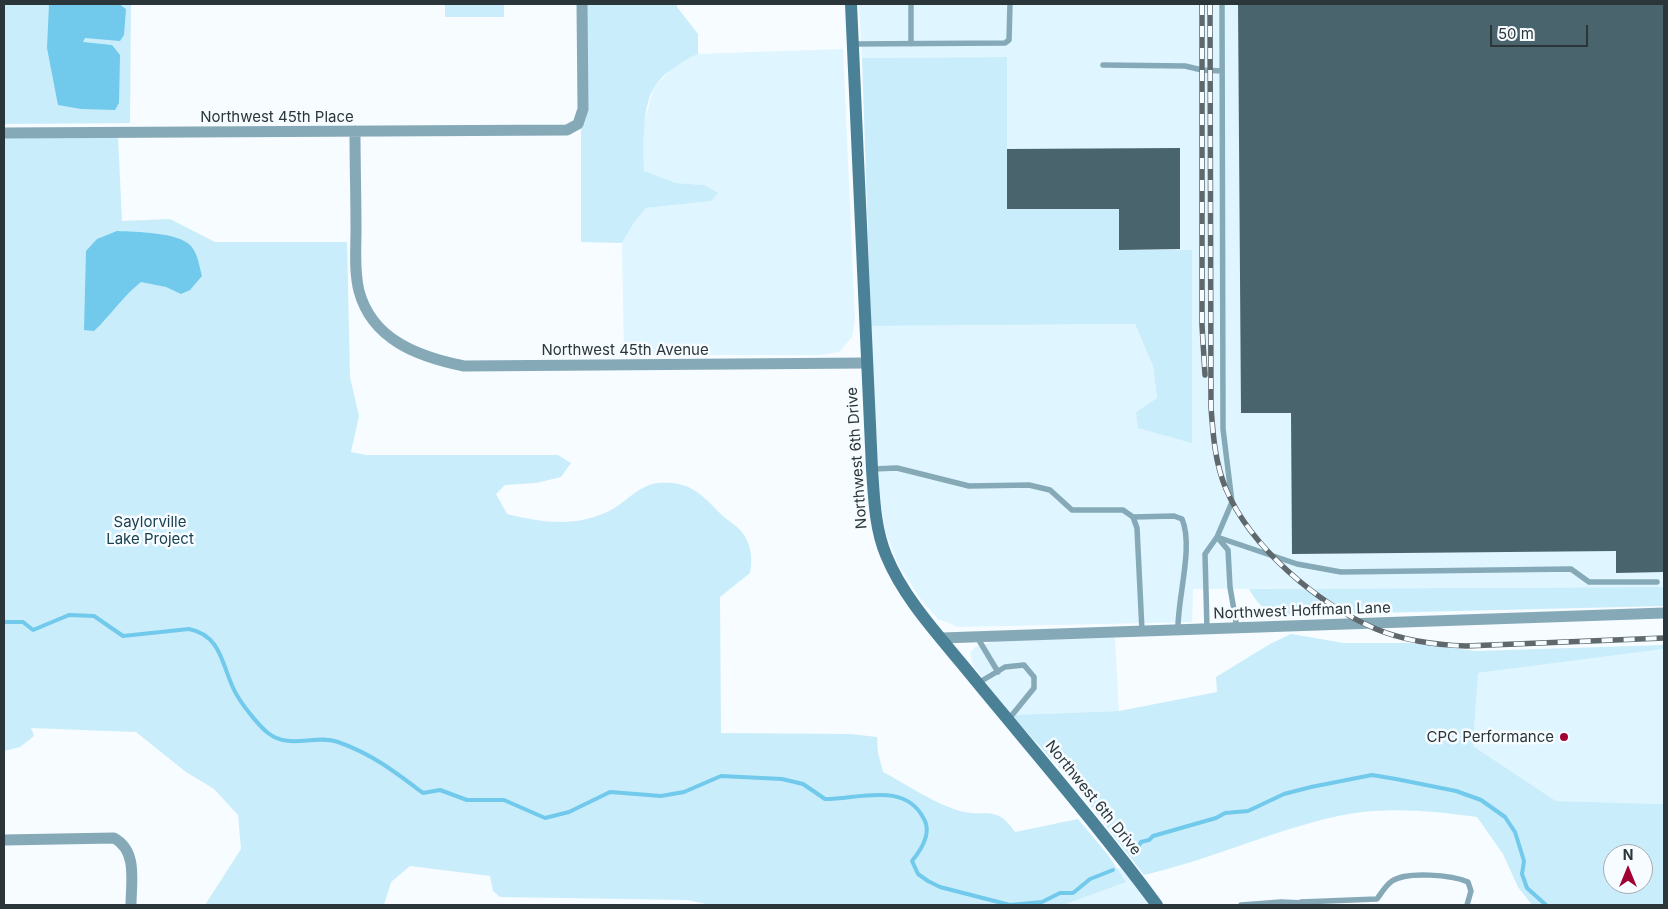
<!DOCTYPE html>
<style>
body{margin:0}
#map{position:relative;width:1668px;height:909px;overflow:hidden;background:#f6fcff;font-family:Inter,sans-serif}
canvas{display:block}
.frame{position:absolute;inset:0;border:5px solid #2b363b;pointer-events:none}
.north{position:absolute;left:1603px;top:844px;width:50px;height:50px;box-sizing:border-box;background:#f6fcff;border:1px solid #a5adb1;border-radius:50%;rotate:0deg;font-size:14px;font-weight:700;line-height:20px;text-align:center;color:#2b363b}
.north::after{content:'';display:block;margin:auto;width:18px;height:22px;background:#a20233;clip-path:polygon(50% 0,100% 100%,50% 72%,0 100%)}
.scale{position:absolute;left:1490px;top:25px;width:98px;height:22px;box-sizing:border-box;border:2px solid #2b363b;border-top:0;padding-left:6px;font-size:15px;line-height:18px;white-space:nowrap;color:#2b363b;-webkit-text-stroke:4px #f6fcff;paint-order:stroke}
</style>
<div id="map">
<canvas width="1668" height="909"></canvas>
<div class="frame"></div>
<div class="north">N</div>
<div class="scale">50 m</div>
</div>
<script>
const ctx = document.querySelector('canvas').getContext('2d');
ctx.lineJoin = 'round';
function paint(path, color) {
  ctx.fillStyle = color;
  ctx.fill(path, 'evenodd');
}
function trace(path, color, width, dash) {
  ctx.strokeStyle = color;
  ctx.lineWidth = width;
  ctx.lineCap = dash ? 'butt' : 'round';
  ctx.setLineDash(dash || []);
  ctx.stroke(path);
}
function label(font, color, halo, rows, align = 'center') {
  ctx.font = font + ' Inter,sans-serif';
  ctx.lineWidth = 5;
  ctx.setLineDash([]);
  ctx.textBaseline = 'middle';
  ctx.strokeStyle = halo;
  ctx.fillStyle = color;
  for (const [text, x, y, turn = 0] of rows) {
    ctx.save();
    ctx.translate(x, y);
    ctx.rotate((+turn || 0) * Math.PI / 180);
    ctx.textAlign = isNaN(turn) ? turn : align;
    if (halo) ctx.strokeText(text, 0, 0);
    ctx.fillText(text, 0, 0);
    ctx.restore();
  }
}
paint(new Path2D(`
 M859 4H1664V587L1193 589 1192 622 959 627 938 619 922 601 899 566 885 531 879 491 871 326 1135 324 1153 366 1157 398 1136 412 1192 443V250H1119L1118 209H1007L1006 57 862 58Z
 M843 49 855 320 852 337 839 352 821 355H624L622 243 633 224 646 208 711 201 704 185 676 183 644 172V123L654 87 674 67 698 54Z
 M1115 638 1119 711 1011 715 973 665 970 653 975 647 996 641Z
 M1664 649V804L1556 801 1473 746 1478 673Z
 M1127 865 1157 905H1010L1113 870Z`), '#dff5ff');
paint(new Path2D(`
 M4 4H131L130 123 4 124Z
 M445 4H504V17H445Z
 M578 4H677V7L698 34V54C682 62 665 71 655 86 641 106 644 149 644 171L676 183 704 185 718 193 711 201 646 208 633 224 622 243 581 242V97Z
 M1007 57V209H1119V250H1192V443L1138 428 1136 412 1157 398 1153 366 1135 324 871 326 862 58Z
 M118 137 122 221 170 219 215 242H347L350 377 359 416 351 452 366 455H558L571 463 561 477 536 483 505 485 496 494 507 514C545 523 577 528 613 509 628 500 641 484 659 483 691 480 703 496 723 516 728 521 736 525 741 531 751 542 753 560 750 573L720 597 721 733 850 734 877 737 878 753 883 772C906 784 935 804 960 811 985 818 996 804 1015 832L1078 819 1108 855 1126 882 1063 905H710L688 900 500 897 493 891 490 876 410 866 391 882 384 905H205L241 849 238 815 214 789 186 772 136 732 31 728 34 736 20 747 4 751V138Z
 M1664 587V606L1292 615C1268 613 1261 610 1249 589Z
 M1291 634 1344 643H1410L1476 651 1664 645V649L1478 673 1473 746 1556 801 1664 804V905H1532L1518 887 1503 854 1477 817C1430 810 1380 806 1333 817 1269 832 1209 860 1144 875L1070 779 1011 715 1119 711 1217 692 1216 677 1270 644ZM1613 854H1643V884H1613Z`), '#caedfb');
paint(new Path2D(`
 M49 4H119L126 9 124 35 120 41 85 38 83 42 112 45 120 55 119 103 115 110 81 109 58 105 47 48Z
 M117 231C135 232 179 232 191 246 198 254 199 266 202 276L190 290 181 294 166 287 141 282C123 296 111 315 94 331L84 330 86 251 97 239Z`), '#71c9eb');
trace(new Path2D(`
 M4 622H23L33 630 69 615 94 616 123 636 189 629C225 636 222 673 238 697 244 707 259 726 268 733 289 750 315 734 338 742 372 754 394 771 423 793L440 790 467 800H504L545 818 569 812 610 792 661 796 684 792 721 776 782 779 803 784 825 799C859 799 905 781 924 819 932 833 921 850 912 861L918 874 928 881 940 887 1010 905 1042 902 1060 893H1073L1090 879 1113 870
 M1135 852 1141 842 1149 840 1153 836 1216 818 1225 813 1248 811 1284 794 1311 787 1372 775 1396 779 1456 791 1481 800 1505 817 1515 832 1520 848 1524 861 1522 874 1527 888 1546 905`), '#71c9eb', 4);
paint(new Path2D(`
 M1238 4H1664V572L1616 573V551L1292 554 1291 413H1241Z
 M1180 148V249L1119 250V209H1007V149Z`), '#4a646e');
trace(new Path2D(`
 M911 4V44
 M1222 4 1223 429 1232 502 1217 537 1297 564 1341 572 1571 569 1589 582H1657
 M853 44 1005 43 1009 40 1010 4
 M1103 65 1185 66 1202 70 1222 71
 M873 469 897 468 969 486 1029 485 1050 490 1072 510H1123L1133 517 1137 528 1142 631
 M1133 517 1174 516 1182 519C1194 547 1177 599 1178 630
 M1207 629 1205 554 1217 537 1228 550 1230 587 1237 628
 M977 637 998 672
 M978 683 1005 667 1024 665 1034 677V688L1008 720
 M1301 902 1377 899C1382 892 1386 885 1392 881 1407 871 1452 875 1468 882L1471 891 1467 905
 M1241 905 1281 902 1304 903`), '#86a9b8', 5.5);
trace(new Path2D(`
 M355 131C355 164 356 197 356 230 356 250 354 271 359 291 372 340 419 357 464 366L867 363
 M4 133 567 130 578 124 583 109 582 4
 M942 638 1664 613
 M4 840 114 838C138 851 131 882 131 905`), '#86a9b8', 11);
trace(new Path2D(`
 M851 4 872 469C874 498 875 529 886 555 905 602 945 642 976 681 1037 755 1100 828 1157 905`), '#4a8197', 12);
const rail = new Path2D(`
 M1202 4V325L1205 375
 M1210 4 1211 407C1213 435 1215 463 1226 489 1251 548 1318 604 1376 629 1405 641 1435 645 1466 646L1664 638`);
trace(rail, '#5f696d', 5.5);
trace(rail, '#f6fcff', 4, [11]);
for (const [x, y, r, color] of [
 [1564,737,5,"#a20233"]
]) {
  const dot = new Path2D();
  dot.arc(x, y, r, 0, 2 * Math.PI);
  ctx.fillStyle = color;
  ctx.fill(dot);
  trace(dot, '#f6fcff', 2);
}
label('15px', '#2b363b', '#f6fcff', [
 ["Northwest 45th Place",277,117],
 ["Northwest 45th Avenue",625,350],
 ["Northwest 6th Drive",857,458,-94],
 ["Northwest Hoffman Lane",1302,611,-2],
 ["Northwest 6th Drive",1093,798,51]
]);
label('15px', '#194150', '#f6fcff', [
 ["Saylorville",150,522],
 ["Lake Project",150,539]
]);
label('15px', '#2b363b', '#f6fcff', [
 ["CPC Performance",1554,737]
], 'right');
</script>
